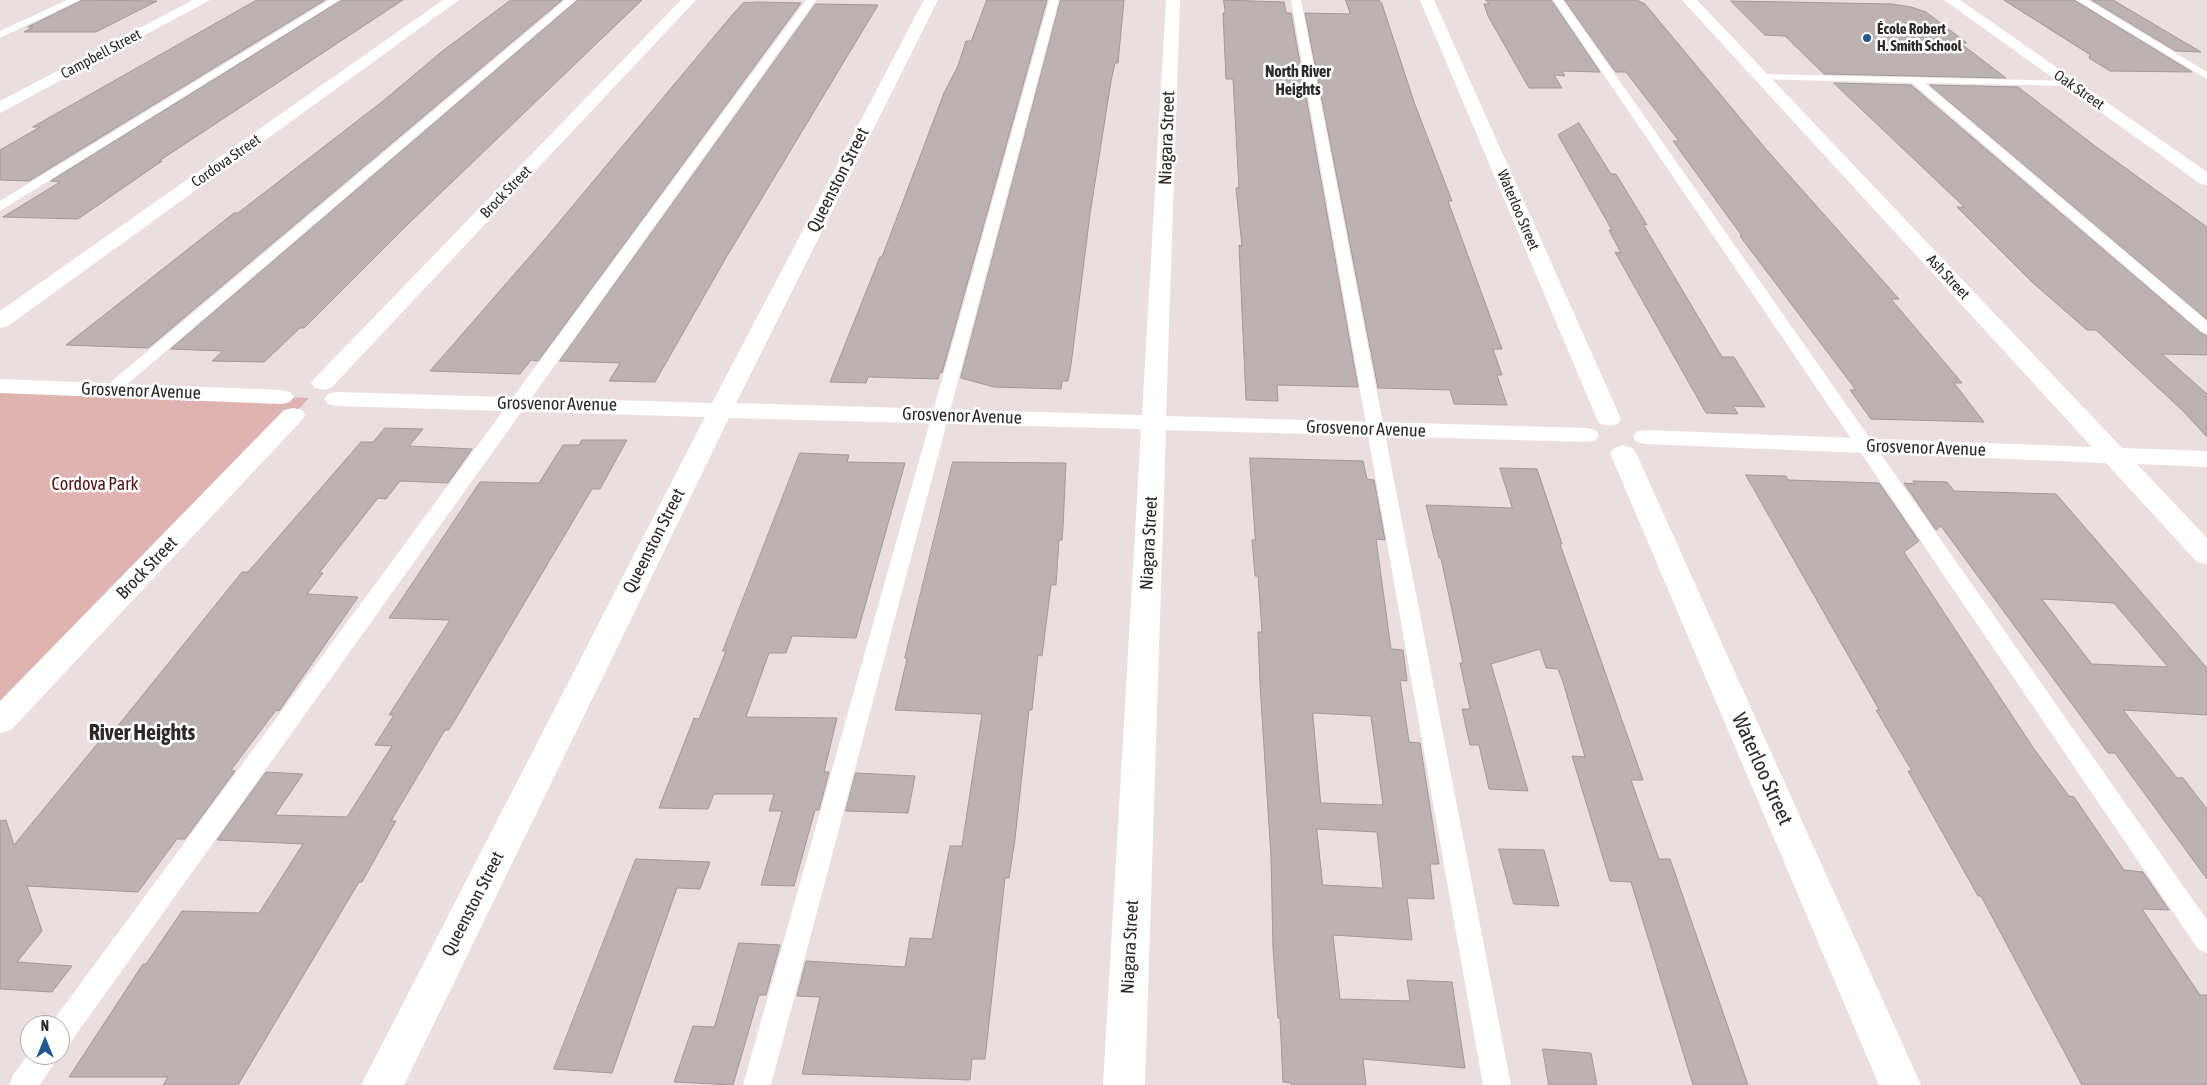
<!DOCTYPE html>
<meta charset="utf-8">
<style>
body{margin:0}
#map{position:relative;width:2207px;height:1085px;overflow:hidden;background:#eadfde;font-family:"Asap Condensed",sans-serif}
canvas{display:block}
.north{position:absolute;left:20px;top:1015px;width:50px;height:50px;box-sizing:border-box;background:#fff;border:1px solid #aba9a9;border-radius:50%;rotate:0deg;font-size:14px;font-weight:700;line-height:20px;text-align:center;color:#2d2929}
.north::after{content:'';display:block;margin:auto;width:18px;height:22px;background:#225890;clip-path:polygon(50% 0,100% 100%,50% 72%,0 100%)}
</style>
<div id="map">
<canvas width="2207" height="1085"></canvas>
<div class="north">N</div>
</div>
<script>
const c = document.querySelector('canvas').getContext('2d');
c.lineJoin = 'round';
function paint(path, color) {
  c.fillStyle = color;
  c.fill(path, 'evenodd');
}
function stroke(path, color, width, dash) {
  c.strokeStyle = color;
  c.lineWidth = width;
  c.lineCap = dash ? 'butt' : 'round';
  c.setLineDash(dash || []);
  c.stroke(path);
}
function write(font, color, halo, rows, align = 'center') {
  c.font = font + ' "Asap Condensed",sans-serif';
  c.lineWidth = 5;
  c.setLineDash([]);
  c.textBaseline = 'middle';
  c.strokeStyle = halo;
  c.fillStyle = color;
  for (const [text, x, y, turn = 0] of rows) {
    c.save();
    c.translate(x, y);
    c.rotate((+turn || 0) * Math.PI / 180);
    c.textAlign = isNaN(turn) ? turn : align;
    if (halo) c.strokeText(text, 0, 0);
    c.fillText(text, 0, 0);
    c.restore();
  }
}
paint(new Path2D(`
 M0 386 309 398 0 721Z`), '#dfb3af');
const building = new Path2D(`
 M83 0 157 1 96 32H24L33 27H28Z
 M257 0H325L29 181 0 180V150L40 127H33Z
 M342 0H403L159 161H162L78 219 3 217 60 182 51 181Z
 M511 0H562L148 348 66 345 234 213H238L383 101 440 53Z
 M578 0H642L404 228 304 328H300L264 362 212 361 223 351 171 349Z
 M987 0H1047L942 373 940 372 938 379 868 377 866 383 830 382 880 257H882L944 93 958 66 966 41H971Z
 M1061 0H1124L1118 63H1115L1111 81 1090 214 1071 365 1068 381H1062L1061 389 994 387 961 378Z
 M1224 0 1284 2 1286 13H1291L1358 387 1277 385 1278 401 1246 400 1239 245 1242 246 1236 188H1239L1233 79H1226L1223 13H1225Z
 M1346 0H1379L1382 4 1414 102 1452 201H1448L1502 349H1493L1502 375H1497L1507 405 1454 404 1450 390 1378 388 1305 13 1350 14Z
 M1486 0H1551L1600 72 1562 71 1565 76 1554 75 1562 88H1529L1488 16 1484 4H1489Z
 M1565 0H1637L1645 4 1765 148 1899 299H1891L1962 383H1954L1984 422 1871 419 1850 390H1856L1740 236H1742L1673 141H1679L1626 72H1616Z
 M2004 0H2074L2192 72 2110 71 2089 58 2090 55Z
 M2092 0H2113L2201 52 2176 51Z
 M1731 1 1892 4 1911 7 1926 12 1967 43H1960L2006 78 1824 74 1785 36 1765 35Z
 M759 2 801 3 538 361 531 360 520 374 430 371 545 239 733 14 743 3Z
 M816 4 878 5 727 256 655 382 609 381 620 363 560 361Z
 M1834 83 1911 85 2201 333 2207 336V355L2162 354 2207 394V437L2184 412 2096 330H2087L2032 282 1957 207H1964Z
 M1930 85 2018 87 2095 146 2207 227V319Z
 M1579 123 1611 174H1616L1647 225 1643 224 1722 357H1734L1765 407 1733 406 1738 414 1706 413 1615 252 1621 253 1609 230H1612L1558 135Z
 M385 428 423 429 409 446 472 449 448 483 400 481 386 499 378 498 319 573H323L307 594 358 597 279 711 276 710 231 770 235 771 185 839H177L138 892 27 886 42 931 17 962 72 966 52 992 0 989V821L6 820 14 845 112 726 117 727 242 572H248L361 442H373Z
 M582 440H627L600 489H592L449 730H445L391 821H396L362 882H359L238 1085H163L168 1077H69L143 964H146L182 911 259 913 303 844 217 840 266 772 303 774 275 815 347 817 392 746 375 745 394 715H389L450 620 389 618 480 482 539 483 563 445H579Z
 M800 453 849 455 847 462 905 463 856 638 792 636 786 653H769L746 717 837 718 824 772H829L819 810H815L794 886 761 885 782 811H769L774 794H714L708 809 659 808 694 718 699 719 726 651H723Z
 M1250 458 1363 461 1367 479 1374 480 1385 540 1376 539 1391 649 1403 650 1407 681 1400 680 1409 742 1420 743 1439 864H1430L1434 899 1407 898 1412 940 1333 935 1340 999 1410 1001 1407 980 1452 982 1465 1068 1363 1059 1366 1085H1291V1083L1283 1082 1280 1018H1278L1273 948 1271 857 1260 684 1258 632H1262L1258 576H1255L1252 540H1255ZM1313 713 1371 716 1383 805 1321 803ZM1317 829 1377 832 1383 888 1323 885Z
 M953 462 1066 463 1063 527 1062 540H1059L1056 585H1051L1042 656 1038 655 1032 710H1029L1015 839 1009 878H1005L985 1059H972L970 1080 802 1074 820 997 797 996 806 961 905 967 910 938 932 939 950 846H962L982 714 895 710 907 659 905 658Z
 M1500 468 1537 469 1562 544H1560L1643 780H1631L1659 859H1670L1748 1085H1693L1631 882 1610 881 1572 756 1585 757 1563 682 1558 669 1546 668 1540 649 1491 664 1528 791 1489 789 1479 745H1470L1462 709H1470L1460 663H1463L1441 558H1439L1426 505 1512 508Z
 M1746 475 1786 476 1788 480 1879 483 1919 541 1904 552 2034 749 2069 796 2074 797 2124 870 2143 872 2169 910 2142 909 2200 995H2207V1085H2082L1981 896H1978L1908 771H1912L1876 710H1879Z
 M1913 481 1947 482 1954 491 2056 494 2207 668V715L2123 710 2177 778H2183L2207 809V879L2115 753H2108L1941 526 1936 530 1904 483 1915 484ZM2042 599 2114 603 2168 667 2092 664Z
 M856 773 915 776 908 813 846 811Z
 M1499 849 1544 850 1559 906 1514 904Z
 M636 859 710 862 700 889 677 888 612 1073 554 1069Z
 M739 943 780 945 766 995H759L733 1085 674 1082 693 1026 714 1027Z
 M1543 1049 1591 1053 1597 1085H1549Z`);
paint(building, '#bcb2b1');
stroke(building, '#a29897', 1);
paint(new Path2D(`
 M67 0H80L0 38V31Z
 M329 0H340L0 211V201Z
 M565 0H576L117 393H105L103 390 105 387Z
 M806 0H816L70 1043 60 1047V1025H50Z
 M1049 0H1059L771 1085H743Z
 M1291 0H1301L1511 1085H1483Z
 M1553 0H1563L2207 920V953L2198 949Z
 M2076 0H2088L2207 72V79Z
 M1761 74 2074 81V85L2070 86 1925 83 2207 321V334L2202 332 1912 83 1757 79 1756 77Z
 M30 1052V1055H59L40 1085H9L13 1075Z`), '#fff');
paint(new Path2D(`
 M193 0H210L0 113V101Z
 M443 0H459L8 326 0 328V311Z
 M681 0H696L331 388 323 390 315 388 311 383 315 378Z
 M924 0H938L736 403 1142 415 1166 0H1180L1166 416 1587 428 1596 430 1599 435 1596 440 1587 442 1166 430 1145 1085H1103L1141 429 729 418 404 1085H361L705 417 336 406 328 404 324 399 328 394 336 392 712 403Z
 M1420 0H1434L1621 419 1618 424 1609 426 1600 424 1597 419Z
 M1682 0H1697L2122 448 2207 451V467L2137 464 2207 538V564L2197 562 2106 463 1645 444 1636 442 1633 437 1636 432 1645 430 2092 447Z
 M1944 0H1960L2207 172V185L2201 184Z
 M0 379 282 390 290 392 294 397 290 402 282 404 0 393Z
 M293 408 302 410 305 415 302 420 11 730 0 733V701L284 410Z
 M1623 445 1632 448 1636 453 1921 1085H1879L1610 453 1614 448Z`), '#fff');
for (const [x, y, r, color] of [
 [1867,38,5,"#225890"]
]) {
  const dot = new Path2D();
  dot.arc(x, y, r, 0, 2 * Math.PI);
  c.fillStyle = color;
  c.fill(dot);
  stroke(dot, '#fff', 2);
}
write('bold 15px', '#2d2929', '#fff', [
 ["École Robert",1877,29],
 ["H. Smith School",1877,46]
], 'left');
write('15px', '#2d2929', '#fff', [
 ["Campbell Street",101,54,-28],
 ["Oak Street",2079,90,35],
 ["Cordova Street",226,161,-35],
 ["Brock Street",506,192,-46],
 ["Waterloo Street",1518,210,67],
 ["Ash Street",1948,277,47]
]);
write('bold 16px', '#2d2929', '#fff', [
 ["North River",1298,72],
 ["Heights",1298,90]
]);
write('18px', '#2d2929', '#fff', [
 ["Niagara Street",1167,138,-88],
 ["Queenston Street",838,180,-63],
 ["Grosvenor Avenue",141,391,2],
 ["Grosvenor Avenue",557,404,1],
 ["Grosvenor Avenue",962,416,2],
 ["Grosvenor Avenue",1366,429,2],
 ["Grosvenor Avenue",1926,448,2],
 ["Queenston Street",654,541,-63],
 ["Niagara Street",1149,543,-87],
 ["Brock Street",147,568,-46],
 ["Queenston Street",473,904,-63],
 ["Niagara Street",1130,947,-87]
]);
write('18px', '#4f1214', '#fff', [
 ["Cordova Park",95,484]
]);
write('21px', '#2d2929', '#fff', [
 ["Waterloo Street",1762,769,66]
]);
write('bold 22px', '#2d2929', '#fff', [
 ["River Heights",142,733]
]);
</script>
